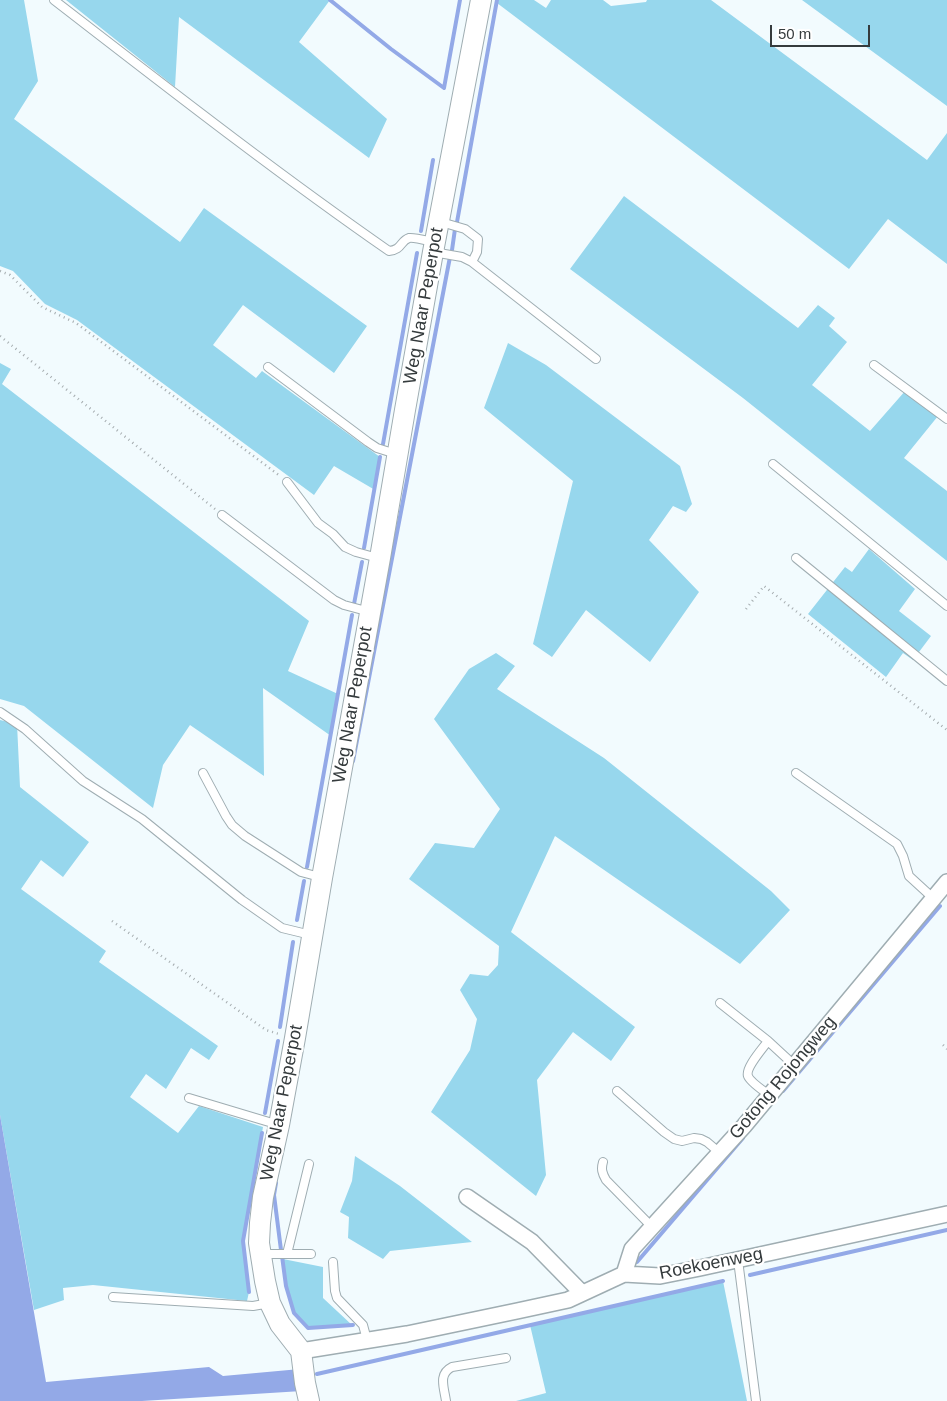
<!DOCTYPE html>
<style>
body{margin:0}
#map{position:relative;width:947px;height:1401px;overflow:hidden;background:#f2fbfe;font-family:Helvetica,sans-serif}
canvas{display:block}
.scale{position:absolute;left:770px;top:25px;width:100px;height:22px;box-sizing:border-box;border:2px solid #353b3d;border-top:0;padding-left:6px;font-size:15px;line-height:18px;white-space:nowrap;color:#353b3d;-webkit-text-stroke:4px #fff;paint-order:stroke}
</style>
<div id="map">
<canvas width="947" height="1401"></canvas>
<div class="scale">50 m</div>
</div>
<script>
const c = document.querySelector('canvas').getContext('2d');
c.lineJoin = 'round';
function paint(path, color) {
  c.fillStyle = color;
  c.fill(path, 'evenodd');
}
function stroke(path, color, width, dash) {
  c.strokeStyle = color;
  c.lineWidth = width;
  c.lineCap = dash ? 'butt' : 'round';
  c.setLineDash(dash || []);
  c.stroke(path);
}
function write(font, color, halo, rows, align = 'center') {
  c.font = font + ' Helvetica,sans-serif';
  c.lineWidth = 4.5;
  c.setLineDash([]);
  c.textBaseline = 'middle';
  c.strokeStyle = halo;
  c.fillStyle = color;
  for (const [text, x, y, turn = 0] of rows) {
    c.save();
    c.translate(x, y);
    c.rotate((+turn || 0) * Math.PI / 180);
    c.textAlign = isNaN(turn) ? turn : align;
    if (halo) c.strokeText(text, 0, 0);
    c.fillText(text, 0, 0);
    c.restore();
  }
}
paint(new Path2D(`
 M0 0H24L38 81 14 119 180 242 204 208 367 326 334 373 243 305 213 345 256 378 262 371 380 457 375 490 334 466 314 495 77 320 45 304 13 271 0 266Z
 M66 0H330L299 42 387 119 369 158 179 17 175 87Z
 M497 0H534L546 8 551 0H603L611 6 646 2 647 0H711L927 160 947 133V264L888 219 849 269 497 3Z
 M802 0H947V106Z
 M624 196 798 328 818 305 835 318 829 326 847 342 812 385 870 431 906 390 938 416 904 458 947 491V561L743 398 570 269Z
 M508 343 546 365 680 466 692 504 686 512 673 506 649 540 699 592 650 662 586 610 552 657 533 644 573 481 484 408Z
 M0 363 11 369 2 384 309 621 288 671 338 694 331 736 263 688 264 776 190 725 163 765 153 808 24 706 0 699Z
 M869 549 915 589 899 611 931 636 913 660 903 653 886 677 808 614 845 567 852 572Z
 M496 653 515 666 497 689 604 758 771 891 790 910 740 964 555 836 511 932 635 1027 611 1061 573 1032 537 1080 546 1175 536 1196 431 1112 470 1050 477 1019 460 990 470 974 488 976 498 965 499 946 409 879 435 843 474 848 500 809 434 719 469 669Z
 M0 720 17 724 20 787 89 842 63 877 41 860 21 889 106 951 99 962 218 1046 209 1060 191 1048 166 1089 146 1074 130 1097 178 1133 199 1106 263 1127 243 1241 249 1292 247 1301 93 1285 63 1288 64 1300 34 1310 0 1115Z
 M355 1156 400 1186 472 1242 390 1251 383 1259 348 1238 349 1217 340 1212 352 1181Z
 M283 1259 323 1267V1298L352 1325 308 1328 294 1313 286 1286Z
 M723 1281 747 1401H516L546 1393 530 1325Z`), '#97d7ed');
paint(new Path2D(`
 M0 1115 46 1382 209 1367 223 1376 300 1369 302 1391 142 1401H0Z`), '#93a9e7');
stroke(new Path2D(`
 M330 0 391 49 444 88 460 0
 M457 222 497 0
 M421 231 433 160
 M452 250 455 229
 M383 444 417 253
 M364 548 380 457
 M354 604 362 562
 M353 761 450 257
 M307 867 352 615
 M297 920 304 881
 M280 1027 293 942
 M783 1091 940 906
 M265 1113 278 1041
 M276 1183 274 1195 281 1250
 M282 1256 286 1286 294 1313 308 1328 353 1325
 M637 1262 743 1138
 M750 1275 947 1230
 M249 1292 243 1241 262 1133
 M317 1374 723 1281`), '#93a9e7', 4);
const service = new Path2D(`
 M54 0C164 85 274 171 389 251 402 250 400 241 409 238 414 237 428 241 433 242
 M441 222 465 229 478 239 477 252 472 262
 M433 252 462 257 472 262 596 359
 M874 365 947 419
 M268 367 368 442 377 448 396 454
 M773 464 947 606
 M287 482 318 523 333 534 345 547 356 552 378 558
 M222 515 334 600 344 605 370 612
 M796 558 947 681
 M0 712 25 729 83 781 142 819 242 900 282 928 311 935
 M203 773 226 816 232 825 245 836 301 872 320 877
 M796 773 897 844 903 856 909 876 933 898
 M720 1003 768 1041 794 1065
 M768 1041C763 1048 745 1068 748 1076 750 1082 764 1091 769 1095
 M617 1091 664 1132 674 1139 682 1141 694 1138 701 1139 707 1142 720 1153
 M189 1098 279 1125
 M603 1162C601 1169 602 1173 606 1180L652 1227
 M261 1254H287L309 1164
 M287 1254H311
 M738 1260 756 1401
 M333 1262 335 1291 337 1298 363 1325 367 1340
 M113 1297 253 1306 270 1303
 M446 1401C444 1387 438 1374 452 1367L506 1358`);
const minor = new Path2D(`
 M467 1197 532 1242 582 1293
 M624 1274 632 1249 744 1126 947 882
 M301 1351 407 1334 517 1311 568 1300 624 1274 660 1276 700 1268 947 1214`);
const tertiary = new Path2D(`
 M309 1401 305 1383 301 1351 280 1324 270 1303 265 1281 259 1243 260 1223 263 1197 279 1125 295 1038 322 878 380 558 405 410 433 252 481 0`);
stroke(service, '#9fadb2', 10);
stroke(minor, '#9fadb2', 18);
stroke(tertiary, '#9fadb2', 22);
stroke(new Path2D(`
 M0 271 10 275 42 307 76 323 280 476
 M0 336 215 509
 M746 609 764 586 947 730
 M112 921 266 1030 279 1034
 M943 1045 947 1049`), '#a5acaf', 2.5, [1, 4]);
stroke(service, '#fff', 8);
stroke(minor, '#fff', 15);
stroke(tertiary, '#fff', 20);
write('18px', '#353b3d', '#fff', [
 ["Weg Naar Peperpot",424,306,-80],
 ["Weg Naar Peperpot",353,705,-80],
 ["Gotong Rojongweg",783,1078,-50],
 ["Weg Naar Peperpot",282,1103,-79],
 ["Roekoenweg",711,1264,-11]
]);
</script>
